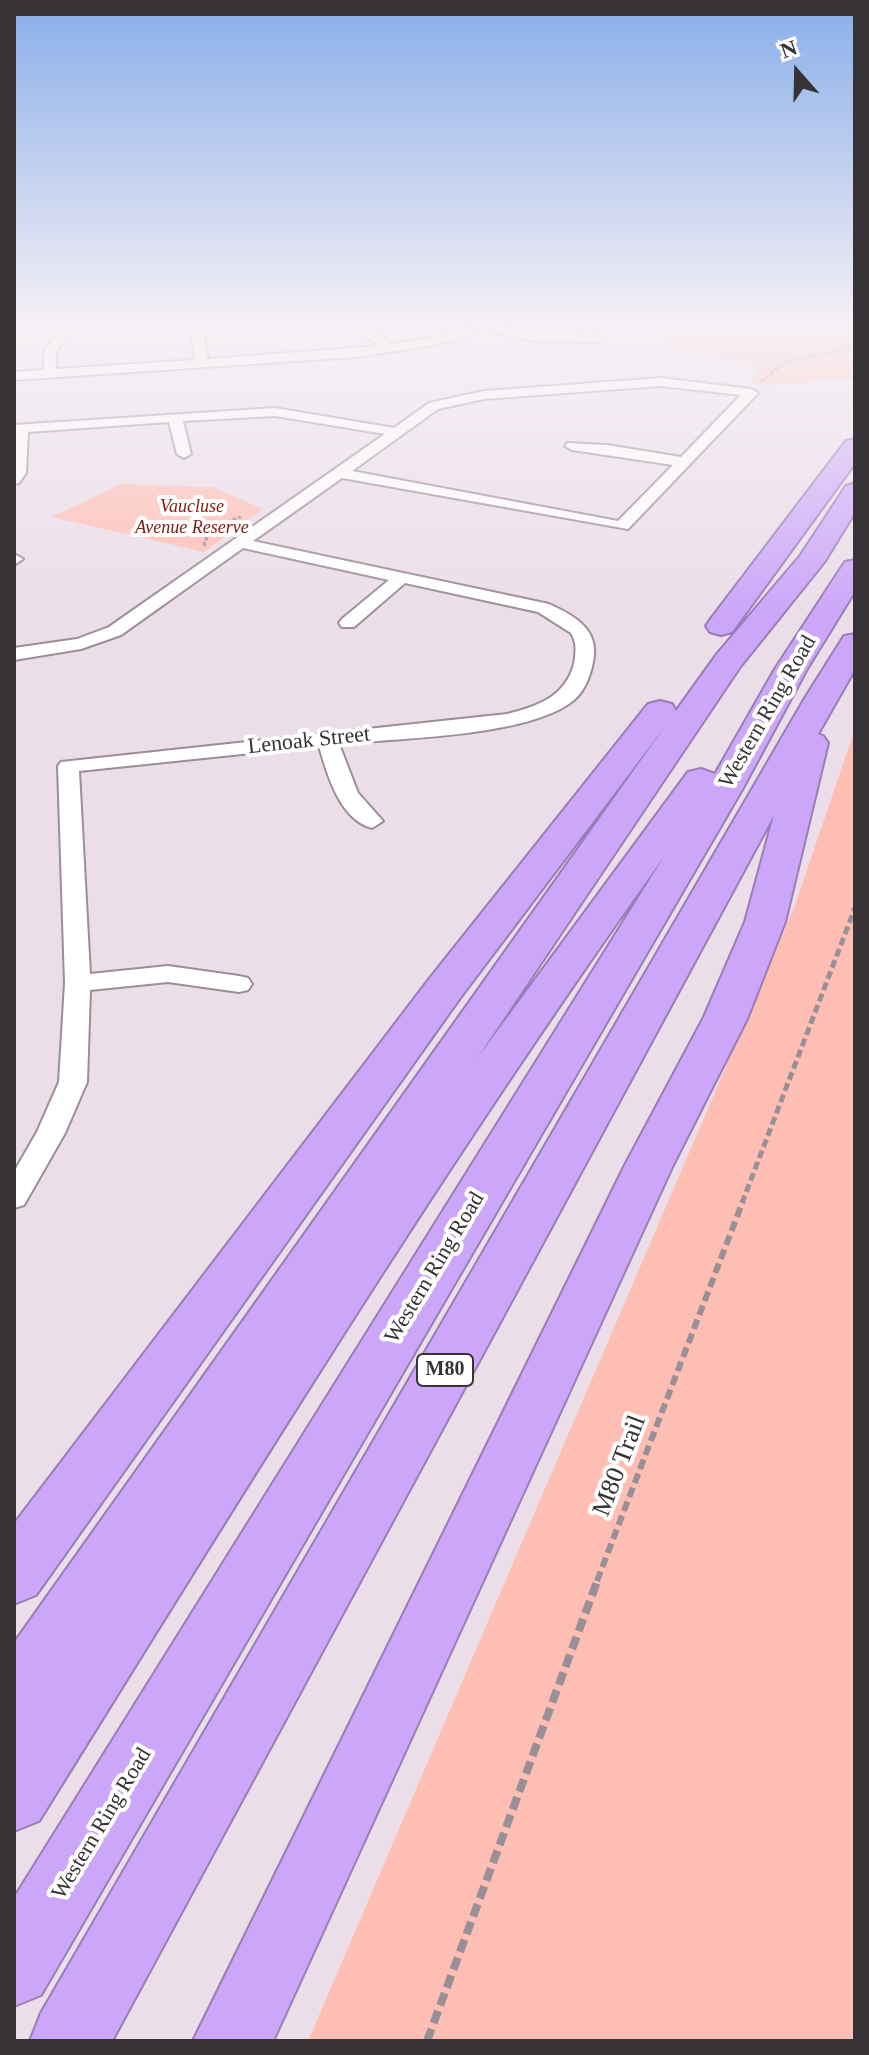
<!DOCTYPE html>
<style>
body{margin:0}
#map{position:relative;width:869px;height:2055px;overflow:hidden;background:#ecdee9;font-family:Georgia,serif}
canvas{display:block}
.frame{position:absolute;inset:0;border:16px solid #373236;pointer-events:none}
.north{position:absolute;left:757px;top:32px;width:80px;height:80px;-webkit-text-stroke:6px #fff;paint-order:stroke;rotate:340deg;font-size:22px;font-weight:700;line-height:32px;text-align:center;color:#373236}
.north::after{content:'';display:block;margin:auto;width:28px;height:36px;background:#373236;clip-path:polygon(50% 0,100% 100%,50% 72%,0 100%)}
</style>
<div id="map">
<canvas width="869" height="2055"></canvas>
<div class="frame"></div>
<div class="north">N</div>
</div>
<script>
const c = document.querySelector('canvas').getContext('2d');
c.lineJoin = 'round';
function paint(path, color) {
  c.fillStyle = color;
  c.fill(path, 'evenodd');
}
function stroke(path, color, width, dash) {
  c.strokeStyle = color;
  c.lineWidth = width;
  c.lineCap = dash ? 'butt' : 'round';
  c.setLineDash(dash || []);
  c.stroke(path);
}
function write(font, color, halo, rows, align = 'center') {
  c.font = font + ' Georgia,serif';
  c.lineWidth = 8;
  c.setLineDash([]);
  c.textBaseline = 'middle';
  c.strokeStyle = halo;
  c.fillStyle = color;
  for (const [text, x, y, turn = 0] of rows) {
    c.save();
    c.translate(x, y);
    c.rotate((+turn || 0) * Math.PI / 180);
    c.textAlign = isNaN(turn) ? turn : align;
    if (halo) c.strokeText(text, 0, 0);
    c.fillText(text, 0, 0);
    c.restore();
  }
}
paint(new Path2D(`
 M640 325H855V347L845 358 855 360V377L852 379 765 385 749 383 761 366 681 352 653 328Z
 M120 484 213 487 263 509 204 552 52 517Z
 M855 729V2041H308L794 908Z`), '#ffbeb3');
const minor = new Path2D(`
 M63 325H75L56 352V369L195 360 192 338 197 325H209L204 338 208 359 378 346 352 325H365L391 344 433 338 476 325H494L535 333 599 334 605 338 599 342 535 341 484 330 435 345 356 357 14 380V372L44 370V352Z
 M661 378 751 389 758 393 628 529 342 478 253 541 549 604C571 614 597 627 594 656 592 671 586 690 574 700 530 737 397 738 339 744L358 793 383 821 372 828C340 820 327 774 319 746L79 771 90 974 168 966 239 976 248 978 252 984 248 990 239 992 168 982 90 990 87 1082 65 1133 24 1205 14 1208V1172L37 1132 59 1082 65 983 58 766 61 762 507 714C538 706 565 697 574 664 576 652 577 643 571 633L538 612 405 583 354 627H342L339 623 342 619 389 580 243 548 121 635 81 649 14 660V648L77 639 109 627 385 434 275 416 183 421 191 454 184 458 177 454 169 422 28 432 26 473 19 483 14 484V425L275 408 394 428 429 403 484 391ZM661 386 741 395 681 457 607 445 567 443 565 446 572 450 673 465 618 521 352 471 438 409 484 399Z
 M14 554 23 559 14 565Z`);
const motorway = new Path2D(`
 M855 439V463L732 632 721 635 710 632 706 626 710 620 846 441Z
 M855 483V512L825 561 740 667 476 1060 688 772 701 769 715 774 775 669 841 568 845 562 855 560V591L807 669 743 788 41 1995 14 2006V1898L665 855C442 1167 242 1495 39 1821L14 1831V1643L666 725 460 998 36 1595 14 1604V1524L430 978 648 704 660 701 672 704 676 711 717 654 800 556 846 486Z
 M855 634V669L818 734 823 736 828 743 785 922 747 1019 673 1165 273 2041H193L625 1165 703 1019 745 922 774 815 112 2041H30L41 2013 805 698 844 636Z`);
stroke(minor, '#9b8e98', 4);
stroke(motorway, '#987eb5', 4);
stroke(new Path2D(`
 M761 382 785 362 843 350 855 343
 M197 524 224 523 241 517
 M205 546 204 542 212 531 206 526`), '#998f97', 3, [4, 2]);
stroke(new Path2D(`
 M742 1203 855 908`), '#998f97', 5, [8, 4]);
stroke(new Path2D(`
 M597 1581 743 1201`), '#998f97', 6, [10, 5]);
stroke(new Path2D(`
 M427 2041 598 1579`), '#998f97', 8, [13, 6]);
paint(minor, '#fff');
paint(motorway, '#cca7f9');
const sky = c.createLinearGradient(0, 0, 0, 612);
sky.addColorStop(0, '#89aee9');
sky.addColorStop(0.53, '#f6f0f5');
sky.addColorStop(1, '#f6f0f500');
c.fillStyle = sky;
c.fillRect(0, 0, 869, 612);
write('italic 18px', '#7e2016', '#fff', [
 ["Vaucluse",192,507],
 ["Avenue Reserve",192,528]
]);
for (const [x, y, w] of [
 [445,1370,56]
]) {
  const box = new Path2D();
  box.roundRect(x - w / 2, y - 16, w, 32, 6);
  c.fillStyle = '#fff';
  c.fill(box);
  stroke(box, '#373236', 2);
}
write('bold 20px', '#373236', null, [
 ["M80",445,1370]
]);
write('22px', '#373236', '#fff', [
 ["Western Ring Road",768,712,-60],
 ["Lenoak Street",309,741,-6],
 ["Western Ring Road",435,1268,-59],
 ["Western Ring Road",102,1824,-59]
]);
write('26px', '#373236', '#fff', [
 ["M80 Trail",620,1466,-69]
]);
</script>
